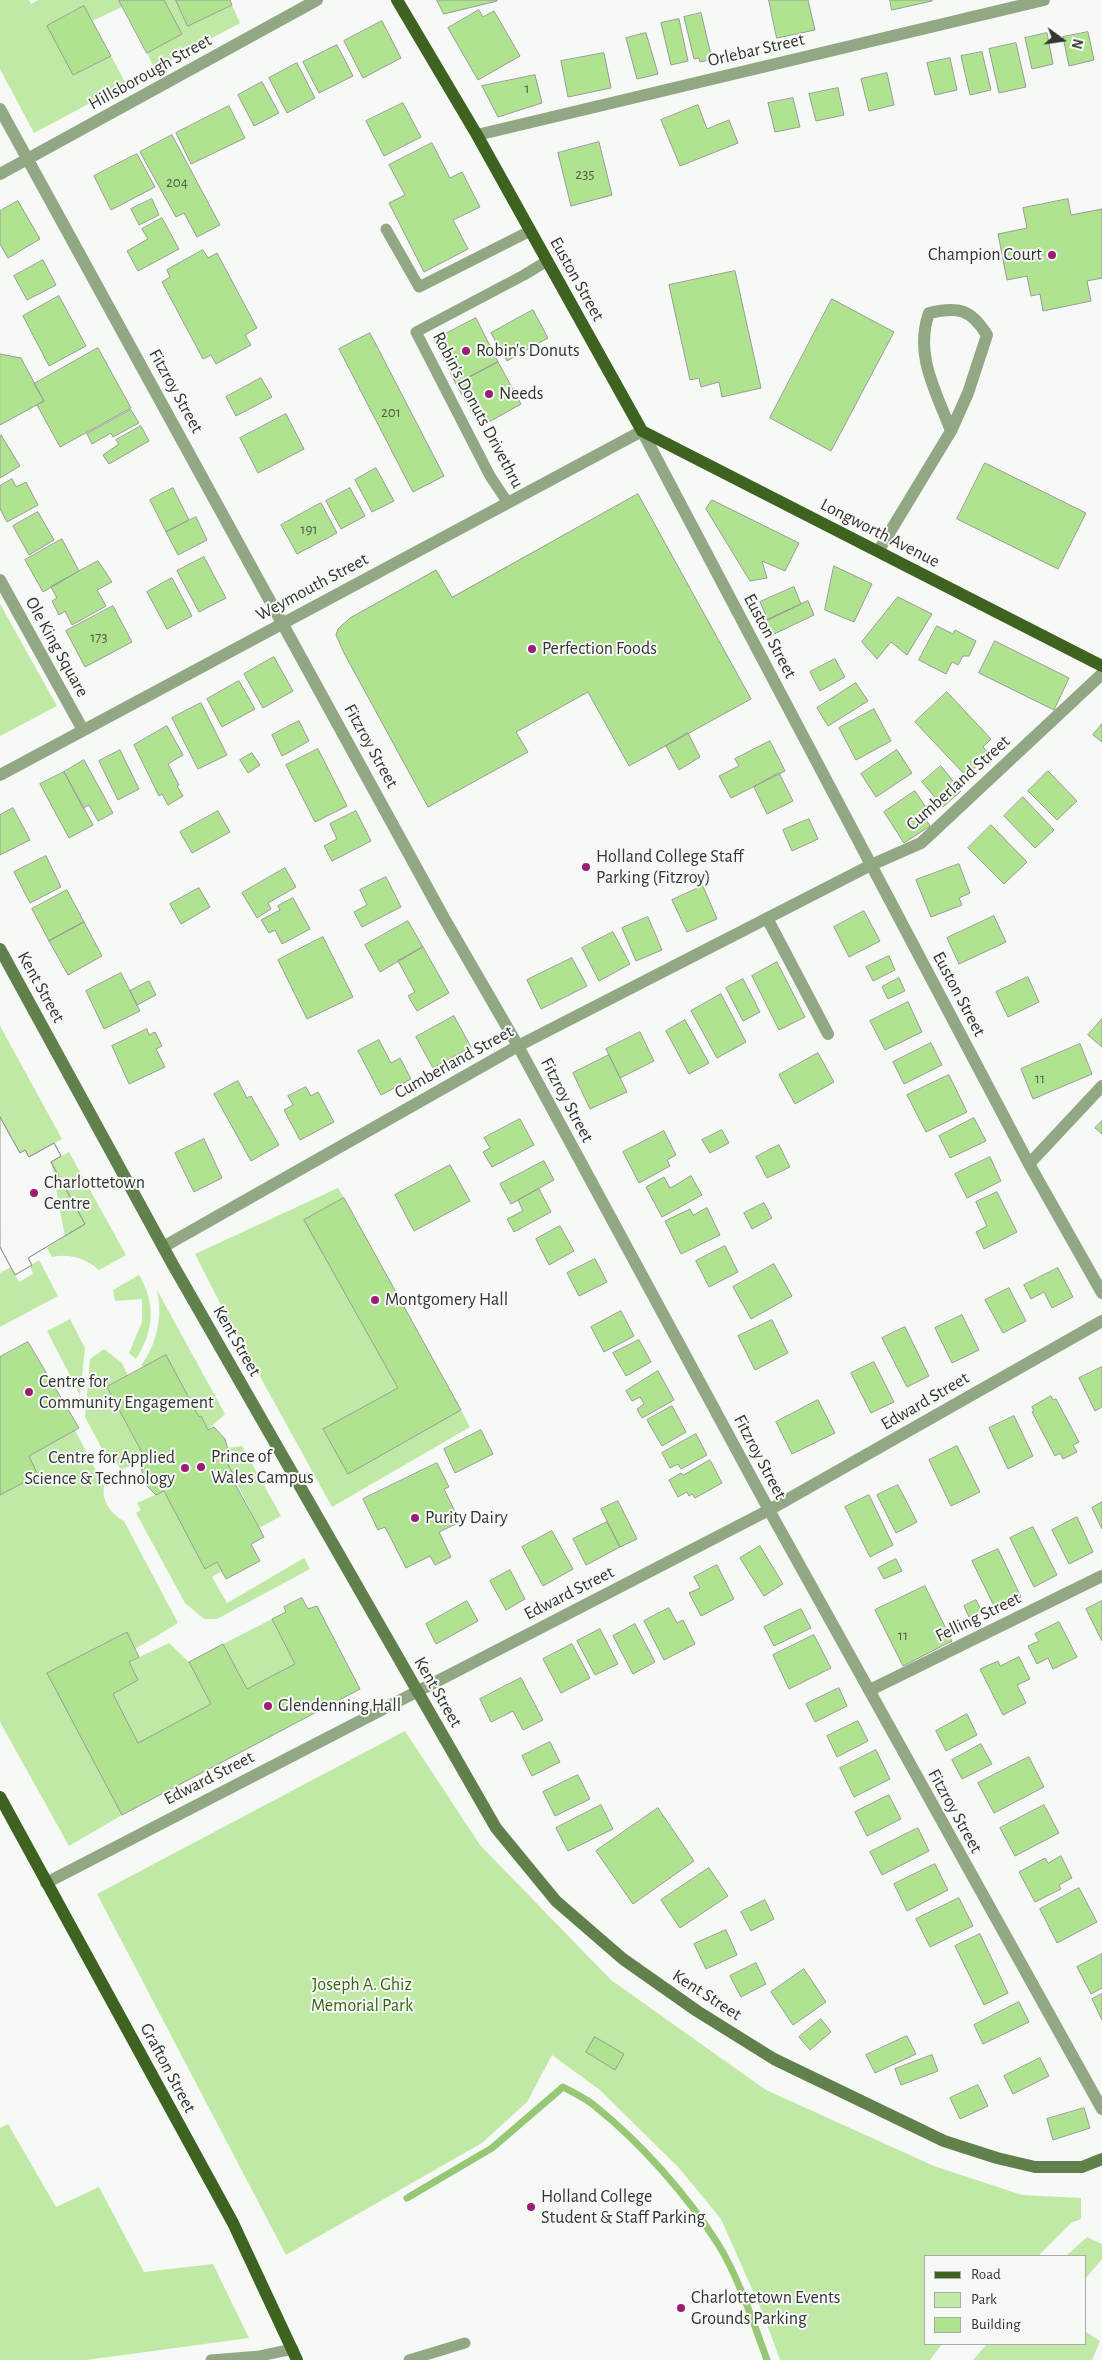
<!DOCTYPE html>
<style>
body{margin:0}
#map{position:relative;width:1102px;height:2360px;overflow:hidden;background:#f6f9f5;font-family:"Alegreya Sans",sans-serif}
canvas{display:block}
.legend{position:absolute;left:924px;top:2255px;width:162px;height:90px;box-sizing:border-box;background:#f6f9f5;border:1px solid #a8aba7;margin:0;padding:6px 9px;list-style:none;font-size:15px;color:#343533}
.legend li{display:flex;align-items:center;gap:10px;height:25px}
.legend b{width:25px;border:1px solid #a8aba7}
.north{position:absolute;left:1037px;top:15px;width:50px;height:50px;-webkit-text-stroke:4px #f6f9f5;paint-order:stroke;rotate:104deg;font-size:14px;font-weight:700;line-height:20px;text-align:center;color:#343533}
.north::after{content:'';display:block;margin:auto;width:18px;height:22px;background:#343533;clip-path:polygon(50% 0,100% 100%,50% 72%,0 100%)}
</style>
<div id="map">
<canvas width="1102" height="2360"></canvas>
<ul class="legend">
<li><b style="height:6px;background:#3e6321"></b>Road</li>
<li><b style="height:14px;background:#c0e9a5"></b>Park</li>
<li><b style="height:14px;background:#b0e38f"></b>Building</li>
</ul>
<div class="north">N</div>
</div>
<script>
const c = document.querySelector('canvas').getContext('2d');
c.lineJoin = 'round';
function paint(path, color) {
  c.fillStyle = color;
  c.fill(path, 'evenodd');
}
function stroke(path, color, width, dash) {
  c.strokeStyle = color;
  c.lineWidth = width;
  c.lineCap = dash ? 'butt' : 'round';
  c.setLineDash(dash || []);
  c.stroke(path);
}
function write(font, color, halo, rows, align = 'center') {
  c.font = font + ' "Alegreya Sans",sans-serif';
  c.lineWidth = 4;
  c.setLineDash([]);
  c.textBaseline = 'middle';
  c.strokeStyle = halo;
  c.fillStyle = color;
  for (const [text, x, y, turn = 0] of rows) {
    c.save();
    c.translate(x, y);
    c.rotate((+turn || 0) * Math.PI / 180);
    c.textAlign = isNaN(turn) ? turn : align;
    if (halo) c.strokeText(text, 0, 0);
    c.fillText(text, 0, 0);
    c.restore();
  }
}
paint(new Path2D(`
 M0 0H29L31 4 38 0H119L122 7 92 21 84 6 47 26 73 75 111 56 126 84 34 133 0 69Z
 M164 0H176L188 26 232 5 240 23 155 69 147 53 182 34Z
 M0 604 57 706 0 736Z
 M0 1026 62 1139 29 1157 25 1150 20 1153 0 1117Z
 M69 1152 126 1255 99 1270C86 1258 69 1253 52 1257L47 1248 65 1237 51 1162Z
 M338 1188 344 1198 305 1220 398 1388 323 1430 348 1473 461 1410 470 1427 332 1507 225 1313 195 1254Z
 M39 1260 58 1296 0 1327V1273L11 1267 19 1282 33 1274 30 1266Z
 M139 1275C156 1303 154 1332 136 1359L129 1353 142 1322V1299L115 1301 113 1290Z
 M157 1290 225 1414 208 1430 201 1416 199 1417 141 1365C157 1345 163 1315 157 1290Z
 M70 1319 85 1348 80 1395 47 1331Z
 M104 1349 122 1363 128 1376 107 1387 145 1459 121 1470 116 1461 110 1464 85 1417 90 1359Z
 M75 1430 104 1486C101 1501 112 1515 124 1521L178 1623 135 1649 126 1632 48 1673 122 1815 69 1846 0 1722V1495L38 1475 29 1456Z
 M242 1446 281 1516 259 1528 225 1459 230 1457 228 1448Z
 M164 1491 205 1568 217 1562 222 1571 212 1577 227 1603 304 1558 310 1569 217 1619H204L185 1603 136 1513 141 1510 137 1503Z
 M272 1619 295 1664 247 1689 223 1644Z
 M169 1643 189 1662 211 1704 138 1743 113 1694 138 1680 129 1662Z
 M405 1731 480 1845 611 1980 766 2090 934 2166 1022 2195 1081 2198V2219L1071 2223 1038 2256H926V2344H942L930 2360H780L764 2316 721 2219 679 2168 600 2090 552 2055 527 2102 482 2143 286 2255 97 1894Z
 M8 2124 56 2207 99 2187 144 2272 213 2264 249 2338 86 2360H0V2128Z
 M1087 2237 1102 2244V2259L1086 2278V2256H1066Z
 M1086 2332 1100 2341 1092 2360H973L987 2344H1086Z`), '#c0e9a5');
stroke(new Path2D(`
 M407 2198 492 2148 563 2087C574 2093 587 2099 596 2107 641 2143 687 2195 718 2244 738 2276 754 2324 767 2360`), '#96c875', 7);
const building = new Path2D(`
 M119 0H164L182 34 147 53Z
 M176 0H230L232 5 188 26Z
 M437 0H497V1L444 14Z
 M769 0H808L815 30 777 38Z
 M890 0H932V1L892 10Z
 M84 6 111 56 73 75 47 26Z
 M479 10 483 17 494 11 520 56 478 80 448 28Z
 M701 13 711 55 708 56 709 60 700 62 699 58 694 59 684 17Z
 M679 19 688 61 671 65 661 23Z
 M382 21 401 58 363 78 344 41Z
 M1088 32 1094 60 1069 66 1063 37Z
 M646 33 658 74 637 79 626 38Z
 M1047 33 1053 64 1032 69 1025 38Z
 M1016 43 1026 87 999 93 989 49Z
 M337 45 353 76 319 93 303 62Z
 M982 52 991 90 970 95 961 56Z
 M604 53 611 88 568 97 561 61Z
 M950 58 957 90 935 95 927 63Z
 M297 63 315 98 287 113 269 78Z
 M887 73 894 105 869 111 861 79Z
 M535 75 542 103 498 117 482 86Z
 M262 82 279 113 254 126 238 95Z
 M838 88 844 115 816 121 809 94Z
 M793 98 800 127 775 132 768 103Z
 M403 103 421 137 384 156 366 121Z
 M698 105 707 129 729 120 738 143 680 166 661 120Z
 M229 106 245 138 191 164 176 133Z
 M172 135 220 225 197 237 184 213 176 217 140 152Z
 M599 142 612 195 571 206 558 153Z
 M432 143 450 178 462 172 480 207 453 220 468 249 424 272 389 203 405 195 389 165Z
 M137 154 155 187 111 210 94 176Z
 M152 199 159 215 139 225 131 209Z
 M1068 199 1071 215 1102 209V278L1087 281 1091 301 1043 311 1040 294 1031 296 1027 276 1007 280 998 234 1027 228 1023 208Z
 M18 201 40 239 8 258 0 244V211Z
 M162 218 179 249 138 271 127 251 148 239 142 229Z
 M203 250 208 258 217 253 257 328 245 335 251 345 216 364 211 355 203 359 162 282 170 277 167 270Z
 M43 260 56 285 27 300 14 276Z
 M735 271 761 388 722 397 719 382 701 387 699 378 690 380 669 285Z
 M59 296 86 346 49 366 23 316Z
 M832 299 894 332 831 451 770 418Z
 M533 310 548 338 507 361 491 333Z
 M476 318 498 362 456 384 434 340Z
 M370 333 444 476 413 492 339 349Z
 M98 348 131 408 60 447 37 405 44 401 34 384Z
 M0 354 21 358 44 401 0 425Z
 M498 362 521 404 480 427 456 384Z
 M261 378 272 397 236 416 226 397Z
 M131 410 139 423 113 437 111 433 92 444 87 434Z
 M286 414 304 449 258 473 240 438Z
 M141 426 149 441 109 464 103 455 119 444 116 440Z
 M1 435 20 466 0 478V436Z
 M985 463 1086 513 1058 569 957 519Z
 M376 468 394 501 372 512 355 480Z
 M12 479 16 487 26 482 38 505 7 522 0 509V486Z
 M173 488 189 520 166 532 150 500Z
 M350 488 365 516 341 529 326 501Z
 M638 494 751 699 629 766 588 692 516 732 528 752 428 807 344 653 336 635 338 629 350 618 436 570 452 597Z
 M712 500 799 543 785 571 762 561 767 578 750 581 706 509Z
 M321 503 337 533 297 554 281 525Z
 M38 512 54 540 29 555 13 526Z
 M196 517 207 540 178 555 166 532Z
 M62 539 79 571 43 592 25 560Z
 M204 557 226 598 199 612 177 571Z
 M98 561 112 582 97 590 106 606 72 625 65 611 59 615 52 601 57 598 51 587Z
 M834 566 872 584 854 622 825 610Z
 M172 578 192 616 167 629 147 592Z
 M794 587 801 604 768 620 760 602Z
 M898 597 932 614 907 655 891 642 877 659 862 642Z
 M808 601 814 615 772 635 765 621Z
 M113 606 132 642 85 667 66 631Z
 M937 626 953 634 955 630 976 641 969 656H963L958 665 952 662 946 674 919 660Z
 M995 641 1069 678 1054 710 979 673Z
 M274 657 293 691 263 708 244 674Z
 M835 659 845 677 820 691 810 672Z
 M239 681 255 709 222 727 207 699Z
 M856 683 868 701 828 726 817 708Z
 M947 692 991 739 983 747 989 754 966 776 915 722Z
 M201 703 227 755 198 769 172 718Z
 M874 709 891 741 856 760 839 728Z
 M299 721 309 741 282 756 272 735Z
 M1102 724V742L1093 735Z
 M167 726 183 755 168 764 179 785 177 786 183 796 168 805 162 794 159 796 134 745Z
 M688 733 700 757 679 770 666 746Z
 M770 741 785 771 731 798 719 776 739 766 735 759Z
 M318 749 347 806 315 822 286 765Z
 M120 750 139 789 118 800 99 761Z
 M897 750 912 773 876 797 861 774Z
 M252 753 260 765 248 773 240 760Z
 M84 760 113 813 98 821 89 805 83 808 64 772Z
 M941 766 961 791 943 807 922 782Z
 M1048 771 1077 801 1057 820 1028 791Z
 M64 772 93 825 69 838 40 784Z
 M779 773 793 801 767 814 754 787Z
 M915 791 931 815 925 818 930 826 904 843 884 812Z
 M1023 797 1054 830 1035 848 1004 816Z
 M13 808 30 840 0 855V815Z
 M218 811 230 832 192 853 180 832Z
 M356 811 371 841 332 861 324 846 337 839 330 824Z
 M809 819 818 839 792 851 783 830Z
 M991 825 1027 862 1004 884 968 848Z
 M46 856 61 887 30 903 14 872Z
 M959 864 970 893 959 898 962 905 931 917 916 880Z
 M285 868 296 887 268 903 271 909 257 918 242 893Z
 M386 877 401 907 362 927 354 912 367 905 360 890Z
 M703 886 717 919 687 932 672 900Z
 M199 888 210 907 181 924 170 904Z
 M67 890 84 922 49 941 32 909Z
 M293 898 310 929 282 944 275 930 269 933 261 920 280 910 278 906Z
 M864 911 880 941 849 957 834 927Z
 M994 916 1006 942 959 964 947 938Z
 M648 917 662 950 636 961 622 928Z
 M408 921 423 947 380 972 365 945Z
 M84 922 102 956 68 975 49 941Z
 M613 932 630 964 599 981 582 948Z
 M323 937 353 997 307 1019 278 960Z
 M423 947 449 993 417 1011 408 996 415 992 398 961Z
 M889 956 895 970 873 981 866 967Z
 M572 958 587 986 541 1009 527 980Z
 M777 962 805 1017 779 1030 752 976Z
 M121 973 140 1011 104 1029 86 991Z
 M1028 977 1039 1002 1008 1017 996 992Z
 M899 978 905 991 888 999 882 987Z
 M743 979 760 1012 743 1021 726 988Z
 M149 981 156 995 137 1005 130 991Z
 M721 994 746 1042 717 1058 691 1011Z
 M908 1002 922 1032 885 1050 870 1021Z
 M454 1016 471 1047 433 1068 416 1037Z
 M1102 1019V1047L1088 1035Z
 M685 1020 709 1063 689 1074 666 1031Z
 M147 1029 149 1035 155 1032 162 1046 156 1049 165 1067 129 1084 112 1046Z
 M640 1032 654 1061 620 1078 606 1049Z
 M379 1040 391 1063 400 1058 411 1079 381 1095 358 1051Z
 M931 1043 942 1065 904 1084 893 1062Z
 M1080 1044 1092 1074 1033 1099 1021 1069Z
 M818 1053 834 1082 795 1104 779 1075Z
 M609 1055 627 1092 590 1109 573 1073Z
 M949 1075 967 1112 926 1132 907 1095Z
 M238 1081 247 1098 251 1096 279 1145 251 1161 214 1094Z
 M306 1087 311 1096 318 1092 334 1122 300 1140 284 1110 293 1105 288 1096Z
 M0 1117 20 1153 25 1150 29 1157 54 1143 61 1156 51 1162 85 1224 28 1258 32 1265 15 1275 0 1247Z
 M0 1117 20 1153 25 1150 29 1157 54 1143 61 1156 51 1162 85 1224 28 1258 32 1265 15 1275 0 1247Z
 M974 1118 986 1141 950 1158 939 1136Z
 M520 1119 534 1145 492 1167 483 1152 490 1148 484 1138Z
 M1102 1121V1134L1095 1128Z
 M722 1130 729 1143 710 1153 702 1140Z
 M664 1131 676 1155 667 1160 670 1166 639 1183 623 1152Z
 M204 1139 222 1178 194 1192 175 1153Z
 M779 1145 790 1167 767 1178 756 1157Z
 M990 1157 1001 1181 967 1198 955 1174Z
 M544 1161 554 1180 511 1204 500 1184Z
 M450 1165 470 1201 414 1231 395 1195Z
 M691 1176 702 1195 662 1217 646 1187 664 1177 670 1188Z
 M539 1189 551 1212 514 1232 507 1219 523 1211 518 1200Z
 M997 1192 1017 1232 984 1249 976 1232 987 1226 976 1202Z
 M344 1198 461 1410 348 1474 323 1429 398 1388 304 1220Z
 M764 1203 772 1218 752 1229 744 1213Z
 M707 1208 720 1235 681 1254 665 1221 690 1209 693 1215Z
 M560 1226 574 1251 549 1265 536 1239Z
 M725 1246 738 1272 709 1287 696 1261Z
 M595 1259 607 1282 579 1296 567 1273Z
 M774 1264 792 1296 751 1319 733 1287Z
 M1058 1268 1073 1297 1052 1308 1044 1292 1031 1299 1024 1285Z
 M1009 1288 1026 1321 1003 1333 985 1300Z
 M621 1311 634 1336 604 1352 591 1327Z
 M962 1315 979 1350 952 1363 935 1328Z
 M772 1320 788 1353 755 1370 738 1336Z
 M905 1327 929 1376 907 1387 882 1338Z
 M639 1340 651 1362 626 1376 613 1353Z
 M28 1342 79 1428 29 1456 38 1475 0 1495V1357Z
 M166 1355 199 1417 201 1416 208 1430 214 1427 225 1439 230 1457 225 1459 236 1479 233 1480 264 1537 251 1544 260 1561 226 1579 217 1562 205 1569 164 1491 156 1495 147 1486 143 1478 141 1466 147 1462 107 1387Z
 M874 1362 894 1402 871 1413 851 1373Z
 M1102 1367V1407L1095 1411 1079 1378Z
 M658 1371 674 1400 642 1418 637 1409 644 1404 640 1397 632 1401 626 1391Z
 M1051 1396 1053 1400 1056 1399 1079 1442 1073 1445 1077 1452 1063 1459 1060 1453 1055 1456 1032 1412 1034 1411 1032 1407Z
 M818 1400 835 1433 792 1454 776 1422Z
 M672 1406 686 1432 662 1446 647 1420Z
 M1014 1416 1033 1456 1008 1469 989 1428Z
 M481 1430 493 1454 455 1473 444 1449Z
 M696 1434 707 1455 681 1469 678 1464 670 1468 662 1453Z
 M957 1446 980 1492 951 1506 929 1460Z
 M710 1460 722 1483 695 1498 692 1494 689 1496 687 1492 678 1497 669 1480 681 1473 683 1475Z
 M437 1463 449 1487 444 1489 460 1522 439 1532 451 1557 435 1565 430 1556 406 1568 385 1527 378 1530 363 1499Z
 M898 1485 917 1522 896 1533 877 1495Z
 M869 1495 893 1545 870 1557 845 1507Z
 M618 1501 637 1539 620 1547 601 1509Z
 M1102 1502V1529L1092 1508Z
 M1077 1517 1093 1552 1069 1564 1052 1530Z
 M607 1522 620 1547 586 1565 573 1539Z
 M1033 1527 1057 1575 1034 1587 1010 1538Z
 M552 1531 573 1569 543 1586 522 1547Z
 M760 1546 783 1584 764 1596 740 1558Z
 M998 1549 1021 1597 996 1610 972 1561Z
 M896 1559 902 1571 884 1579 878 1568Z
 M717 1565 734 1599 701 1616 689 1593 700 1588 694 1577Z
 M510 1570 525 1599 506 1610 490 1581Z
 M925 1586 952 1641 903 1666 875 1610Z
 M302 1598 308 1609 317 1606 360 1689 122 1815 47 1673 127 1632 139 1657 129 1662 138 1680 113 1694 138 1743 211 1704 189 1662 223 1644 247 1689 295 1664 272 1619 286 1612 284 1607Z
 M976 1600 982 1611 969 1617 964 1606Z
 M467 1601 478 1621 436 1644 426 1624Z
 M1102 1601V1641L1086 1609Z
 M669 1608 677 1623 683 1620 695 1644 664 1660 644 1621Z
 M801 1609 811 1628 774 1646 764 1627Z
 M1059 1622 1077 1657 1053 1669 1048 1658 1037 1664 1028 1646 1039 1641 1035 1634Z
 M635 1624 655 1662 633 1674 613 1636Z
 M600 1629 618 1664 595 1675 577 1641Z
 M814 1635 831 1668 789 1689 773 1655Z
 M572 1644 590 1678 561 1693 543 1659Z
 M1019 1657 1030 1679 1017 1685 1026 1703 1003 1715 980 1669 998 1661 1000 1666Z
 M521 1678 543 1720 523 1730 513 1711 491 1722 480 1699Z
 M839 1688 847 1706 815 1722 806 1704Z
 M967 1714 977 1735 946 1751 936 1731Z
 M858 1721 868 1741 837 1757 827 1736Z
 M550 1742 560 1762 532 1776 522 1756Z
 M981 1744 992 1764 962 1779 952 1760Z
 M876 1750 890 1779 854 1797 840 1768Z
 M1029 1757 1044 1787 994 1813 978 1783Z
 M578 1775 590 1799 555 1816 543 1792Z
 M889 1795 901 1819 867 1836 855 1812Z
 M601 1805 613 1829 568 1851 556 1828Z
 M1044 1805 1059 1833 1015 1856 1000 1828Z
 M658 1808 694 1861 633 1904 596 1851Z
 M918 1828 929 1851 882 1875 870 1852Z
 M1061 1856 1072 1878 1059 1885 1061 1889 1035 1902 1019 1872 1045 1858 1048 1863Z
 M935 1864 948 1890 907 1911 894 1884Z
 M709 1868 728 1896 680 1928 661 1900Z
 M1079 1888 1097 1922 1057 1943 1040 1909Z
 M959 1898 973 1926 930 1947 916 1919Z
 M765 1900 774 1919 751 1931 741 1912Z
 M726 1930 737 1955 706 1969 694 1944Z
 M980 1934 1008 1993 984 2005 955 1946Z
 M1102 1954V1988L1091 1994 1077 1967Z
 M756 1963 766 1984 741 1997 730 1976Z
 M804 1969 826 2002 793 2025 771 1992Z
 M1102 1994V2020L1092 1999Z
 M1019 2002 1029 2022 983 2044 974 2025Z
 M821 2019 831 2032 810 2050 799 2037Z
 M907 2036 916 2054 875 2073 866 2055Z
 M595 2037 624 2054 615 2070 586 2052Z
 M932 2055 938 2071 901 2085 895 2069Z
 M1040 2058 1049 2076 1013 2094 1004 2076Z
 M978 2085 988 2106 960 2119 950 2098Z
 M1084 2108 1090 2128 1053 2140 1047 2119Z`);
paint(building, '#b0e38f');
stroke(building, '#999b97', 1);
stroke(new Path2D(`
 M386 229 419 287 530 231
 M508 503 490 476 416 332 524 275 547 261
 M211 2360 260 2356 293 2349
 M409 2360 465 2343`), '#92a784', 11);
stroke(new Path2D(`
 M0 109 444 918 518 1046 769 1510 1102 2109
 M477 135 1044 0
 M0 174 317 0
 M879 550 951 431 968 393 987 335C971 309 958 306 929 313 914 355 936 391 951 431
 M0 580 83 730
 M0 775 642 431 1029 1164 1102 1293
 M767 918 828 1034
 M1029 1164 1102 1086
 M163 1247 518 1046 871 865 921 843 1102 674
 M870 1690 1102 1576
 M46 1883 769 1510 1102 1321`), '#92a784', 12);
stroke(new Path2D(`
 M0 949 173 1265 496 1828 556 1901 623 1959 697 2011 774 2059 944 2141 997 2158 1035 2167H1082L1102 2159`), '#61804c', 12);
stroke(new Path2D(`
 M397 0 477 135 642 431 1102 666
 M0 1797 233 2223 297 2360`), '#3e6321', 12);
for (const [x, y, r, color] of [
 [1052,255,5,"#9b1e75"],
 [466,351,5,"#9b1e75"],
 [489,394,5,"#9b1e75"],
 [532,649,5,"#9b1e75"],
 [586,867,5,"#9b1e75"],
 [34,1193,5,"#9b1e75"],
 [375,1300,5,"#9b1e75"],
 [29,1392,5,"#9b1e75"],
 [201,1467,5,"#9b1e75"],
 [185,1468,5,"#9b1e75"],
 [415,1518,5,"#9b1e75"],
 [268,1706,5,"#9b1e75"],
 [531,2207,5,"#9b1e75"],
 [681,2308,5,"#9b1e75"]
]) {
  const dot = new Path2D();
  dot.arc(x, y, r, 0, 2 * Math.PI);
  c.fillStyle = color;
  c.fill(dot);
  stroke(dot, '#f6f9f5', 2);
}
write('15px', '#53604a', null, [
 ["1",527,88],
 ["235",585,174],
 ["204",177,182],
 ["201",391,412],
 ["191",309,529],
 ["173",99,637],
 ["11",1040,1078],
 ["11",903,1635]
]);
write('18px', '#343533', '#f6f9f5', [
 ["Orlebar Street",756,50,-13],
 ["Hillsborough Street",150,72,-29],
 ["Euston Street",577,279,61],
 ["Fitzroy Street",176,391,61],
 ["Robin's Donuts Drivethru",478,410,62],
 ["Longworth Avenue",880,533,27],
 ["Weymouth Street",312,587,-28],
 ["Euston Street",770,636,62],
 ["Ole King Square",57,647,61],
 ["Fitzroy Street",371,746,61],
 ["Cumberland Street",958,783,-42],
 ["Kent Street",41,987,61],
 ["Euston Street",959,994,62],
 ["Cumberland Street",454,1062,-29],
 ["Fitzroy Street",567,1100,62],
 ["Kent Street",237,1341,60],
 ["Edward Street",925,1401,-30],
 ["Fitzroy Street",760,1457,62],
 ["Edward Street",569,1593,-27],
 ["Felling Street",978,1617,-26],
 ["Kent Street",438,1692,60],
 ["Edward Street",209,1778,-27],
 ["Fitzroy Street",955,1811,61],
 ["Kent Street",707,1995,33],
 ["Grafton Street",168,2068,62]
]);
write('18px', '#343533', '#f6f9f5', [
 ["Champion Court",1042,255,"right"],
 ["Robin's Donuts",476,351],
 ["Needs",499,394],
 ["Perfection Foods",542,649],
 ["Holland College Staff",596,857],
 ["Parking (Fitzroy)",596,878],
 ["Charlottetown",44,1183],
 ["Centre",44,1204],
 ["Montgomery Hall",385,1300],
 ["Centre for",39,1382],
 ["Community Engagement",39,1403],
 ["Prince of",211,1457],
 ["Wales Campus",211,1478],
 ["Centre for Applied",175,1458,"right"],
 ["Science & Technology",175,1479,"right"],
 ["Purity Dairy",425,1518],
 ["Glendenning Hall",278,1706],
 ["Holland College",541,2197],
 ["Student & Staff Parking",541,2218],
 ["Charlottetown Events",691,2298],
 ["Grounds Parking",691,2319]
], 'left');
write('18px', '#39650f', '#f6f9f5', [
 ["Joseph A. Ghiz",362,1985],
 ["Memorial Park",362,2006]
]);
</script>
